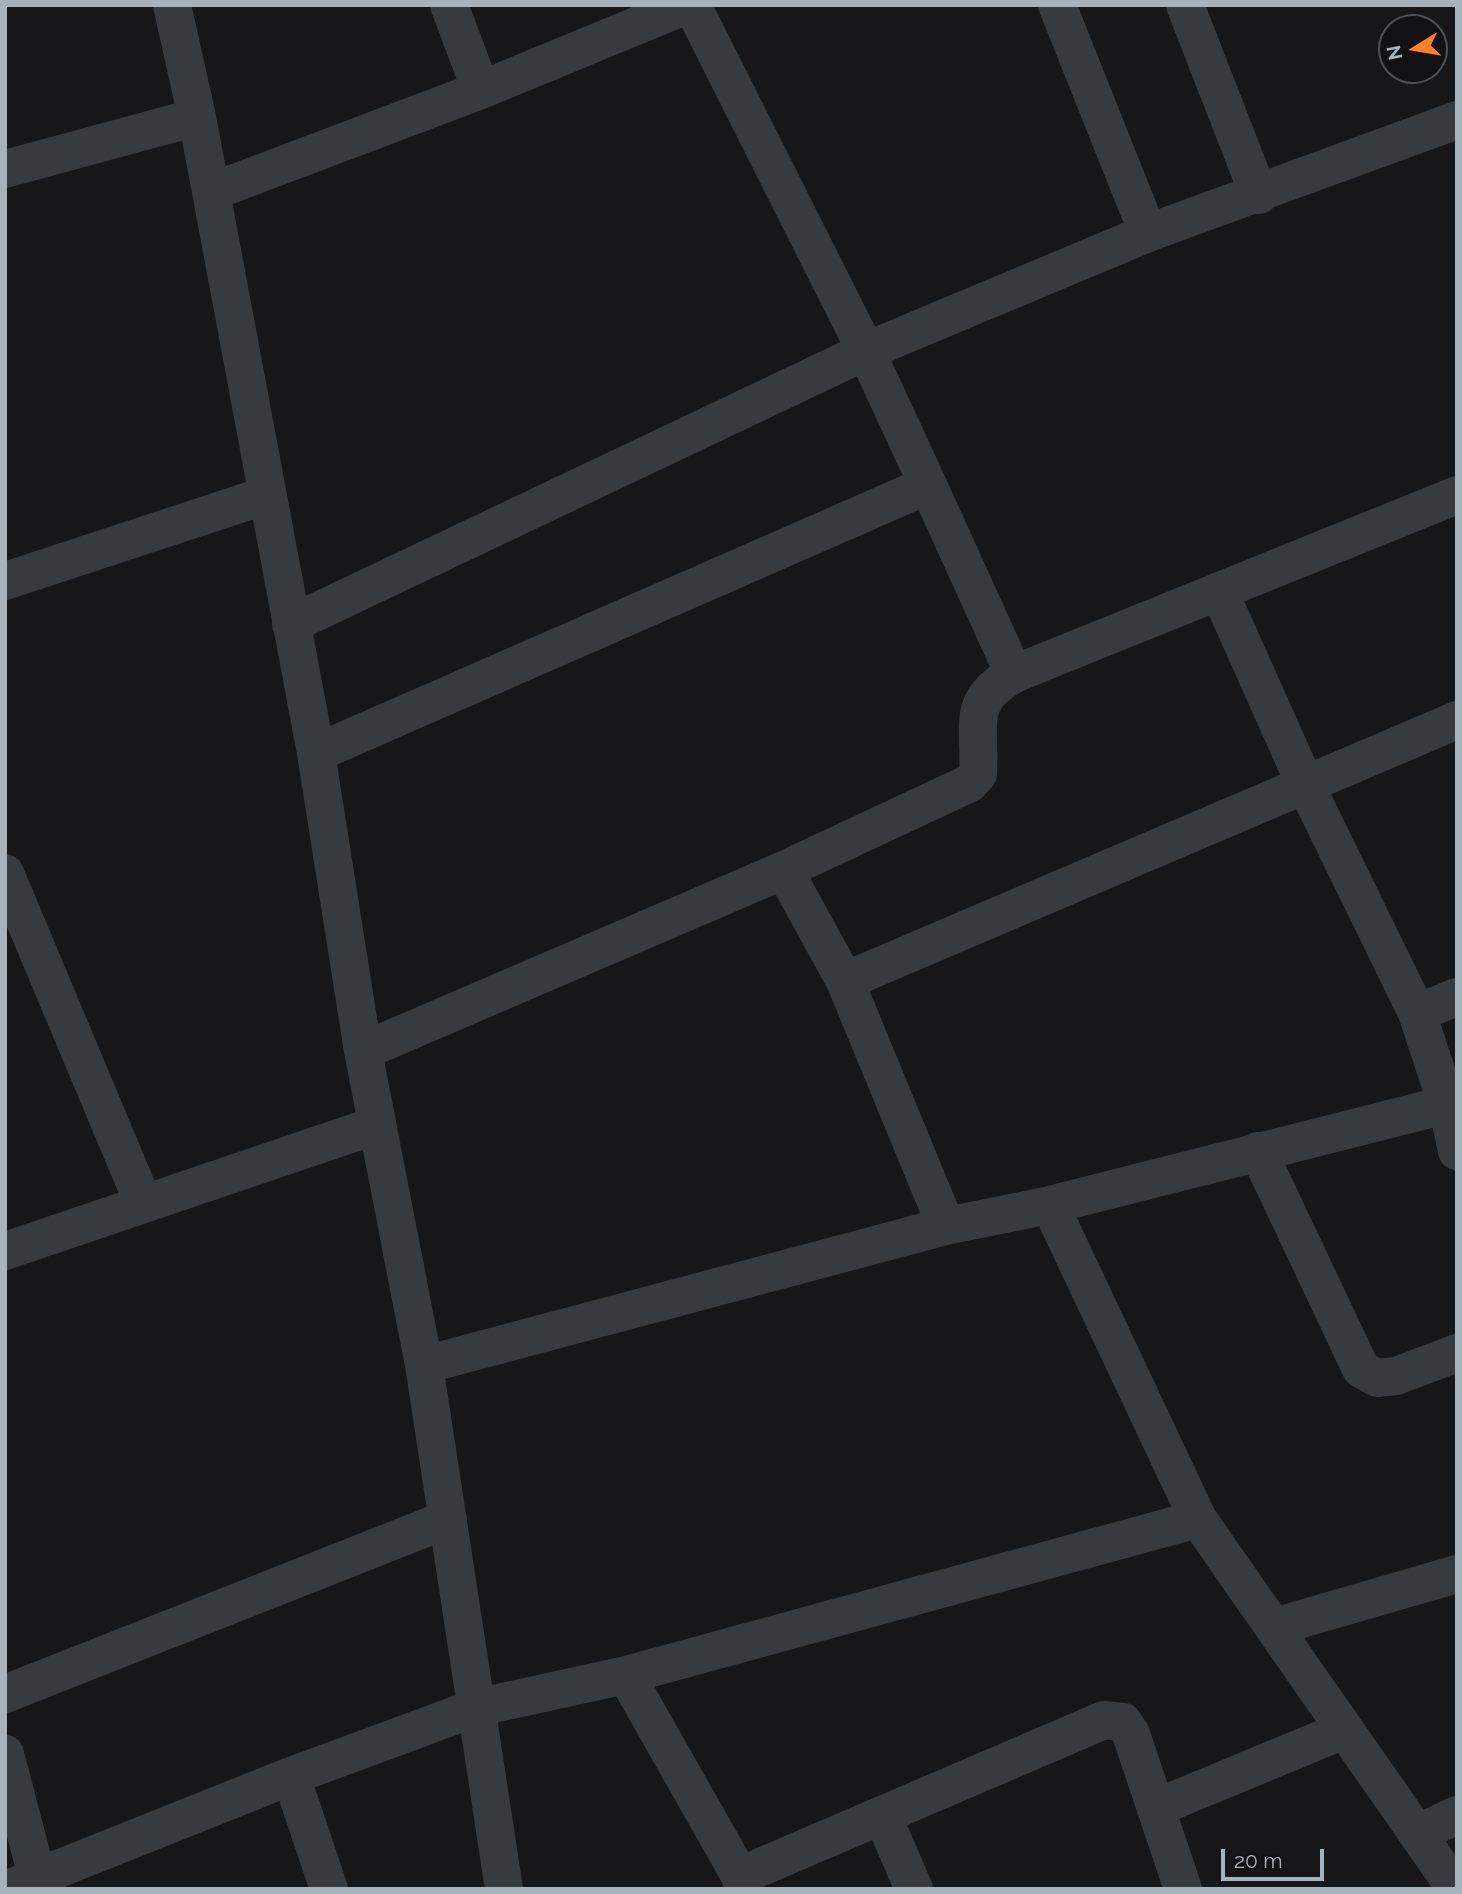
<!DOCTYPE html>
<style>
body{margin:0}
#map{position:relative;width:1462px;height:1894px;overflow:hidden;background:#171719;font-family:Raleway,sans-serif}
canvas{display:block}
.frame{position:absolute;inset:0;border:7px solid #a7b2ba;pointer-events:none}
.north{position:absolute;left:1378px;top:14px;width:70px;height:70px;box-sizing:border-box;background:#121214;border:2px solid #4e5256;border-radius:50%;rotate:259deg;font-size:19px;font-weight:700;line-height:28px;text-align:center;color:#a7b2ba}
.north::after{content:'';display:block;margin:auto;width:24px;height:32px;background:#ff8029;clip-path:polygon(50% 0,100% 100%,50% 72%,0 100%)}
.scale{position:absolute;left:1221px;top:1849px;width:103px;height:32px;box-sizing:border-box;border:4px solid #a7b2ba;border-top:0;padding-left:9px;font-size:21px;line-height:24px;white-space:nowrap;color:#a7b2ba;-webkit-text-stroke:5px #121214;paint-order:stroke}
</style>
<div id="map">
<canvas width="1462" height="1894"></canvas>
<div class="frame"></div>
<div class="north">N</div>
<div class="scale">20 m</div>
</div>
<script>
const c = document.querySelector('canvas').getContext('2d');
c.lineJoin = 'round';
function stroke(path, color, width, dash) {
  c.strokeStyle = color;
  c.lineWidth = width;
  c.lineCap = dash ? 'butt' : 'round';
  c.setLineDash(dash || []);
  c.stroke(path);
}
stroke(new Path2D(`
 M172 5 197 117 316 753 363 1051 424 1365 504 1889
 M449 5 481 90
 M1057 5 1148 233
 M1185 5 1259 195
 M5 169 197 117
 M211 192 481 90 687 5
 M928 485 1014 674
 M5 581 267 495
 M1219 591 1306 786 1417 1013 1447 1104 1457 1151
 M291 624 866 351 1148 233 1457 120
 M316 753 928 485 866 351 692 5
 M784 870 845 981 946 1226
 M5 873 143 1202
 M845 981 1457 720
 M1417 1013 1457 997
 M363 1051 784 870 970 783 978 774C981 725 965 701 1014 674L1457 495
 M1258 1151 1361 1369 1377 1378 1396 1376 1457 1353
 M1050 1205 1198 1519 1456 1889
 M5 1251 377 1125
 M424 1365 946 1226 1050 1205 1457 1102
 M1274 1627 1457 1574
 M626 1675 740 1876
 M5 1694 448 1519
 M5 1754 37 1876
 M291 1776 329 1889
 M1158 1807 1344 1730
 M883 1817 914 1889
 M1419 1833 1457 1815
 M8 1889 291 1776 475 1708 626 1675 1198 1519
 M743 1889 740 1876 1104 1720 1123 1722 1131 1734 1183 1889`), '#373a3f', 38);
</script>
